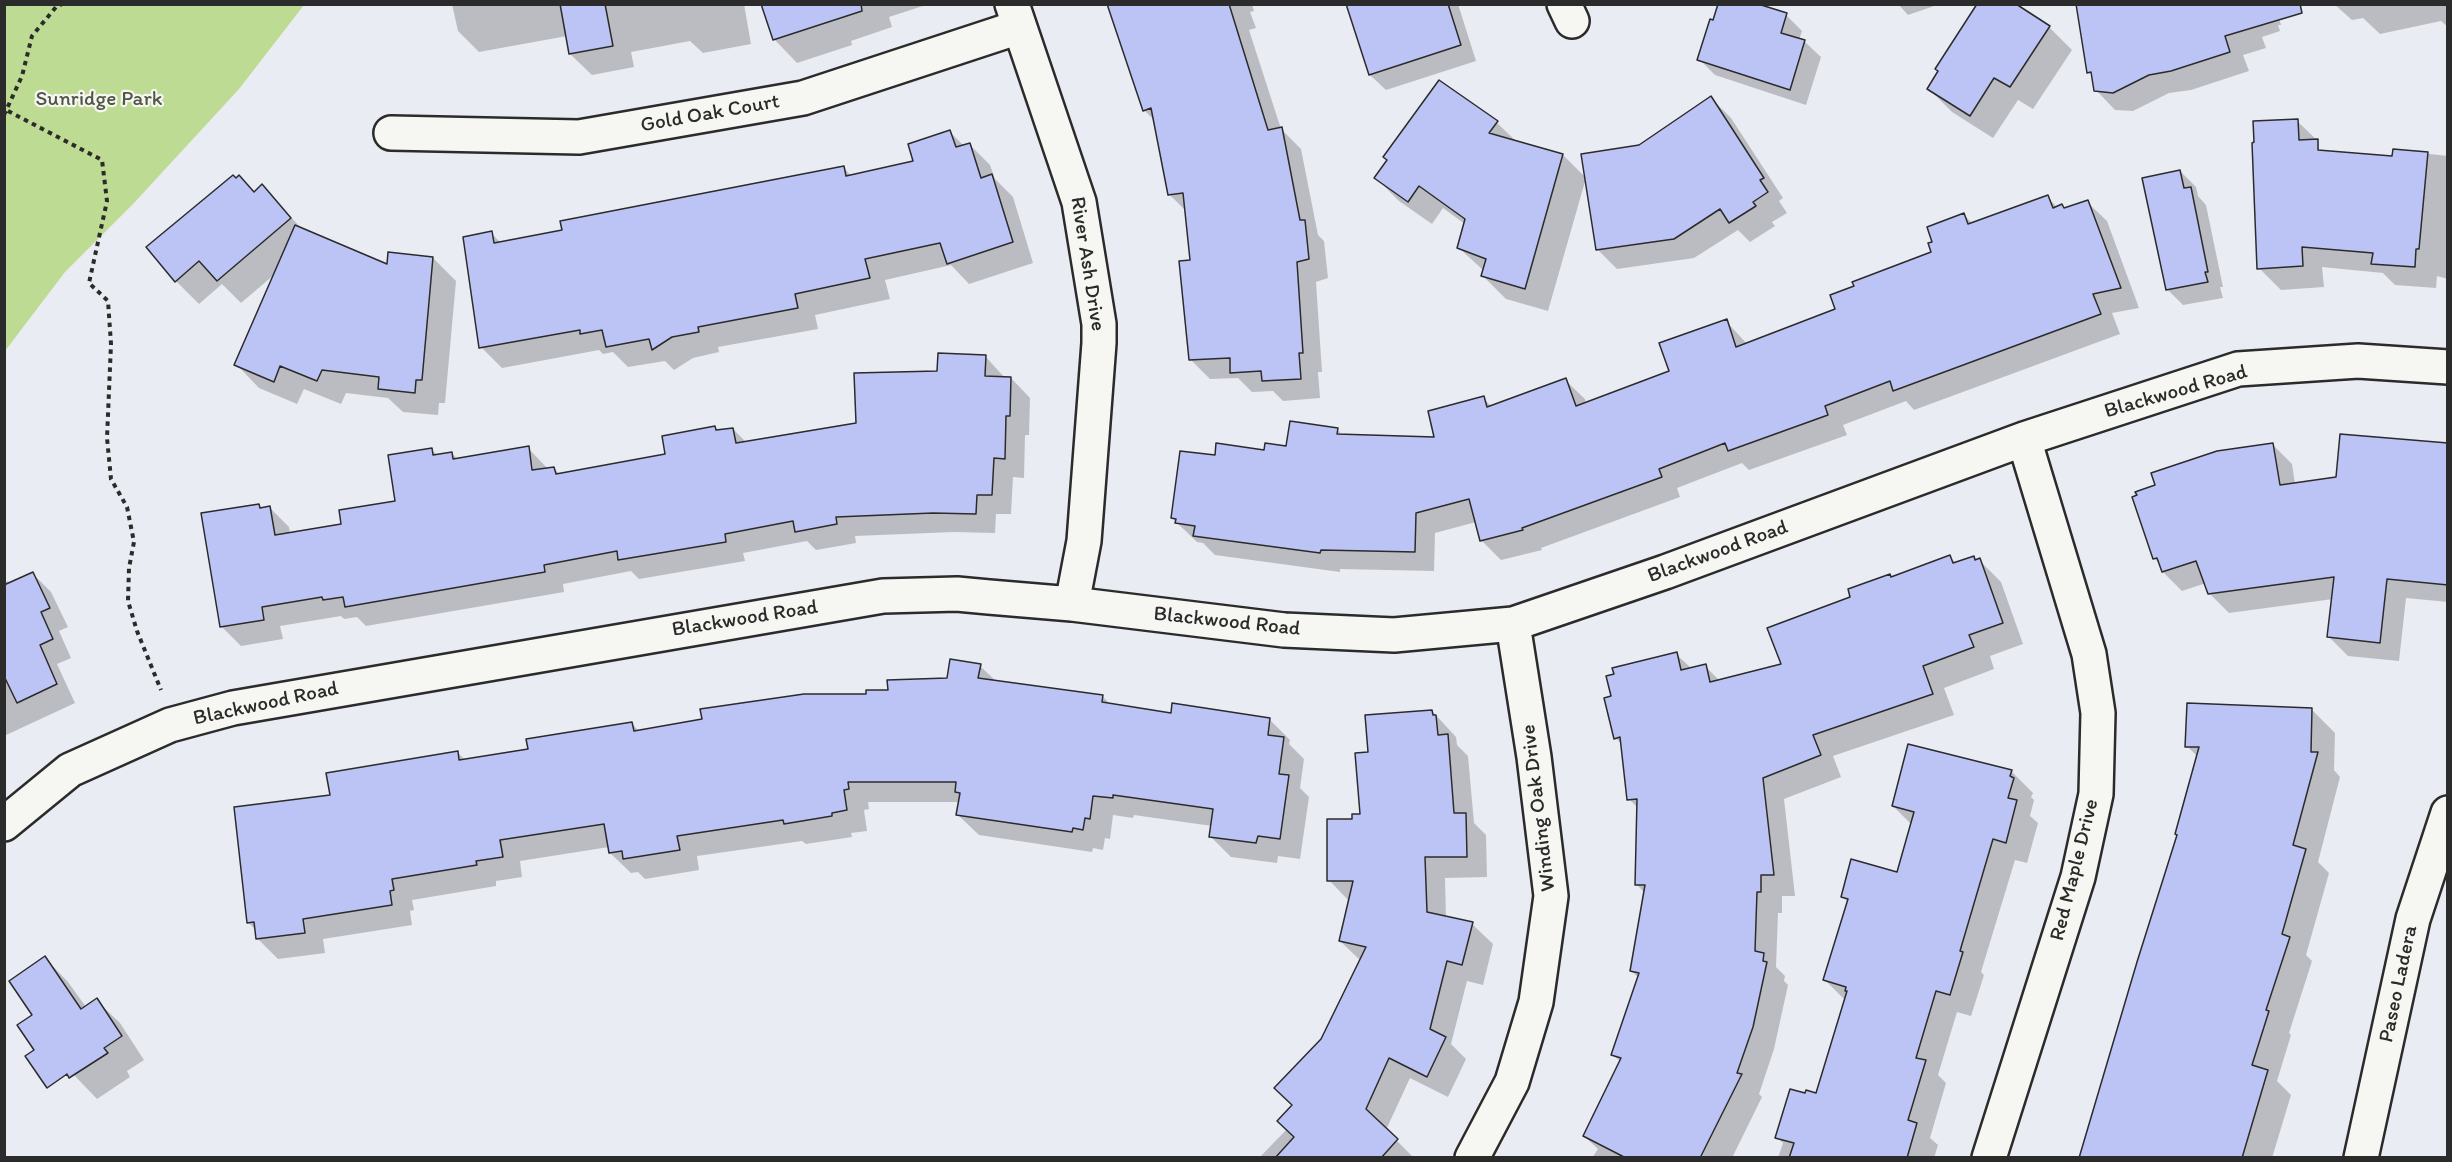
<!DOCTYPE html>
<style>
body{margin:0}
#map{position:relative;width:2452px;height:1162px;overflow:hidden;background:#eaecf3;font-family:Itim,sans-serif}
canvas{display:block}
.frame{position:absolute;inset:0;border:6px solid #2b2b2b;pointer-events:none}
</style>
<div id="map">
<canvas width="2452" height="1162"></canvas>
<div class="frame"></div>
</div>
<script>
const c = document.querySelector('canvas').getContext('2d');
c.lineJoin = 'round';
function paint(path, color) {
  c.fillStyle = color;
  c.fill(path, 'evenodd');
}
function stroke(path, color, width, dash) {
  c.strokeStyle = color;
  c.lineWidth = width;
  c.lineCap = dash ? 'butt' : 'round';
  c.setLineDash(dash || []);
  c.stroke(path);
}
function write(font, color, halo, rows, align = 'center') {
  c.font = font + ' Itim,sans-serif';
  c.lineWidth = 4.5;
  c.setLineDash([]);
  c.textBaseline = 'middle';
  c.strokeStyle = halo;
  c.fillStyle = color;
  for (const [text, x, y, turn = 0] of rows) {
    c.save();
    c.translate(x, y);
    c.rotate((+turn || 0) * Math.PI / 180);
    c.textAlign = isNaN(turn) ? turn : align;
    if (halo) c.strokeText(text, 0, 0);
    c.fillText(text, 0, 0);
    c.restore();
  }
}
paint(new Path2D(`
 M5 4 304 5 239 89 134 203 65 272 5 351Z`), '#bedb93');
paint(new Path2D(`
 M452 4H744L751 44 703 53 690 41 631 52 634 67 592 75 570 54 567 36 479 52 458 31Z
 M780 4H926V5L889 17 892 27 851 41 852 45 797 63 774 39Z
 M1109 4H1252L1254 11 1250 12 1256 28 1249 30 1281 129 1301 149 1318 235 1324 241 1328 278 1316 282 1322 372H1318L1320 398 1283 401 1273 391 1252 392 1238 378 1210 379 1190 359 1192 261 1186 211 1169 194 1155 121 1144 110Z
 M1347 4H1458L1476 61 1386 90 1370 75Z
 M1752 4 1786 15 1802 31 1799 40 1805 42 1821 57 1806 105 1715 75 1699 59Z
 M1898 4H1940L1908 15Z
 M2275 4 2281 25H2278L2280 31 2262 37 2266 48 2243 55 2249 71 2191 90 2169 93 2133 111 2115 110 2096 90 2094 77 2089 72Z
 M2334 4H2448V27L2441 21 2380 34 2363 18 2352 20Z
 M2049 27 2072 50 2033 109 2018 100 1993 138 1952 112 1929 89Z
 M1440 82 1497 123 1517 142 1563 155 1586 178 1548 311 1506 299 1483 276 1484 271 1459 248 1465 224 1443 208 1432 224 1399 201 1376 178Z
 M1711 98 1731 118 1783 198 1779 201 1787 213 1772 222 1775 226 1750 242 1738 230 1694 258 1617 269 1597 249 1639 147Z
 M2297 121 2319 142V152L2394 158V150L2448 156V279L2437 276 2436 288 2395 285 2383 273 2322 267 2324 287 2281 290 2259 268Z
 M950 132 964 146 970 145 990 165 995 179 1013 197 1033 263 969 284 951 265 885 280 890 299 815 315 818 329 718 347 719 352 693 358 674 370 665 361 628 367 613 352 603 354 599 350 502 368 481 347 491 233 501 243 844 168 852 177 915 162Z
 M2180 171 2196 187 2198 196 2206 205 2223 287H2220L2223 298 2183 305 2167 289Z
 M239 177 255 193 262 186 302 229 388 266 433 258 456 281 445 403H439L438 415 403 412 388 398 346 393 341 404 304 389 297 404 259 388 236 364 275 274 241 303 222 284 199 304 176 281Z
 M2047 197 2058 208 2065 210 2087 202 2107 221 2139 308 2112 313 2120 334 1914 410 1906 401 1843 425 1847 435 1749 470 1742 463 1677 488 1680 497 1541 548 1542 550 1501 560 1481 540 1476 522 1435 533 1434 571 1340 569V572L1215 555 1203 543 1197 542 1172 518 1216 457 1288 447 1337 429 1343 436 1436 438 1483 398 1492 407 1565 380 1585 399 1586 404 1671 372 1726 321 1747 344 1837 309 1933 253 1964 215 1973 224Z
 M985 356 1005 378H1011L1030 398 1029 435H1025L1024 478 1013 477 1011 514H996L995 533 954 532 855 536 856 543 816 550 807 541 743 553 745 561 639 579 631 571 563 584 564 592 366 626 357 617 344 619 341 616 280 626 283 639 241 646 222 627 258 506 262 509 270 508 289 527 290 534 343 525 397 502 431 449 438 456 452 453 458 460 528 448 548 469 554 468 560 475 667 456 715 428 718 431 733 429 747 443 858 424 939 372Z
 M2273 445 2292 464 2295 484 2337 479 2448 445V602L2406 598 2399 661 2348 656 2329 637 2333 599 2229 613 2209 593 2206 583 2182 591 2163 572 2160 564 2154 558Z
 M1950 557 1956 563 1973 557 1979 560 2001 582 2023 644 1990 656 1994 669 1944 688 1954 715 1833 756 1841 777 1784 799 1795 896H1782V913H1778L1776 967 1785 976 1784 981 1788 985 1774 1049 1759 1094 1762 1097 1732 1158H1592L1598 1149 1584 1136 1621 1062 1613 1055 1639 978 1631 971 1645 893 1636 884 1638 808 1629 799 1622 745 1616 738 1613 697 1676 654 1692 669 1705 666 1720 681 1783 665 1852 598 1891 578Z
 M33 574 51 592 68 627 59 631 71 658 57 664 75 703 4 736V583L8 581 11 584Z
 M980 666 997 682 1103 697 1111 705 1172 715 1269 719 1290 740 1289 744 1304 759 1300 788 1309 797 1300 859 1278 856 1277 863 1231 857 1210 836 1212 826 1134 815 1133 818 1113 815 1110 839 1105 838 1103 850 1093 848 1092 852 979 835 958 815 960 802H868L869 809 864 810 867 831 851 833 852 837 806 844 802 841 697 856 699 870 645 879 638 872 631 873 610 853 609 847 520 861 522 877 496 881V886L412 900 414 910 410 911 412 925 323 939 325 953 278 959 257 938 256 930 248 922 332 797 457 752 465 760 529 750 631 723 639 731 868 695 948 679Z
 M2312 710 2335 733 2334 770 2340 777 2318 862 2329 873 2306 955 2312 961 2289 1033 2291 1035 2277 1081 2291 1095 2272 1158H2080L2179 836 2198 757 2187 746Z
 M1432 711 1456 737 1457 745 1468 756 1474 823 1486 835 1487 877 1445 878 1446 918 1472 924 1493 944 1483 985 1467 981 1451 1044 1466 1059 1448 1097 1410 1078 1386 1130 1414 1158H1259L1287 1129 1294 1106 1323 1039 1361 961 1340 941 1349 901 1329 880 1353 821 1362 816 1369 753Z
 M2011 771 2033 793 2031 797 2034 800 2030 816 2038 823 2027 863 2015 860 1981 972 1984 975 1971 1016 1957 1012 1938 1075 1946 1083 1930 1138 1938 1145 1934 1158H1778L1783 1143 1777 1137 1806 1095H1817L1846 1001 1825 980 1848 902 1842 896 1898 874 1912 825 1893 806Z
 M45 958 68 982 86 1007 96 1000 120 1023 144 1060 127 1071 130 1077 97 1099 74 1075 11 981Z`), '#0003');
const building = new Path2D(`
 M560 4H605L613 46 569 54Z
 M761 4H861L862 11 773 40Z
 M1107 4H1229L1268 130 1282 127 1300 220H1305L1309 259 1297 262 1303 353H1299L1301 379 1262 381 1261 371 1230 373V358L1189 360 1179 261 1190 260 1183 193 1168 195 1151 108 1143 111Z
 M1346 4H1448L1461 45 1369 75Z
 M1718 4H1758L1787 13 1781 33 1805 40 1790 90 1697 60 1710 19 1713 20Z
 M1977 4H2016L2050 26 2010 87 1994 78 1970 116 1927 89 1938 71 1935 69Z
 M2076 4H2300L2302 13 2225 36 2230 52 2171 71 2149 75 2113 93 2094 91 2091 72 2087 73Z
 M1439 80 1498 121 1489 133 1563 154 1525 289 1481 276 1486 259 1457 248 1465 219 1419 186 1408 202 1374 178 1387 160 1383 157Z
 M1711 96 1764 178 1760 180 1768 192 1753 202 1756 206 1729 223 1720 209 1674 239 1596 250 1581 154 1639 145Z
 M2298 119 2299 140 2318 139V150L2392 156 2393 149 2428 152 2419 249H2416L2415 267 2371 264 2373 253 2302 247 2303 266 2257 269 2252 143 2254 142 2253 121Z
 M950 130 956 147 970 143 981 178 992 174 1013 242 947 264 940 243 865 259 870 278 795 294 798 308 698 327 699 332 672 337 652 350 649 339 606 347 602 330 580 334V330L479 348 463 237 492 231 494 243 562 230 560 221 844 166 846 176 913 161 908 144Z
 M2180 170 2184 188 2191 187 2208 272H2205L2208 282 2166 290 2142 178Z
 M233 175 236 178 239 175 254 192 262 184 291 218 217 281 199 261 175 282 146 247Z
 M2048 195 2053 208 2062 204 2064 208 2088 200 2121 288 2093 294 2101 314 1893 391 1890 381 1825 406 1828 415 1728 451 1725 443 1659 469 1662 477 1522 528 1523 530 1480 541 1469 499 1416 513 1415 552 1321 550 1320 553 1193 536 1195 526 1175 523 1176 519 1171 518 1180 451 1215 455 1216 443 1264 450 1265 443 1286 446 1290 421 1338 428 1337 434 1434 437 1428 411 1484 396 1487 407 1566 378 1576 406 1669 371 1659 343 1727 319 1736 347 1835 309 1830 295 1854 286 1852 282 1931 252 1928 243 1932 242 1927 227 1964 213 1968 224Z
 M295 225 387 264 388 252 433 257 422 380H416L415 393 378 389 379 377 322 370 317 381 280 366 274 382 234 365Z
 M938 353 986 355 985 376 1011 377 1010 416H1006L1005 459 994 458 992 495H977L976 514 933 513 836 517 837 524 795 532 793 521 725 534 726 542 618 560 617 551 544 565 545 572 345 607 343 597 323 600 322 597 262 607 264 620 220 627 201 513 259 504 260 508 270 506 275 535 341 524 339 510 395 501 388 455 432 448 433 455 452 452 453 459 529 446 532 470 554 467 556 474 665 454 662 436 715 426 716 430 733 428 736 443 856 423 854 373 937 371Z
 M2340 434 2448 443V585L2387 579 2380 643 2327 637 2334 577 2208 594 2196 561 2162 572 2157 558 2153 559 2132 497 2137 495 2135 492 2155 485 2151 473 2217 451 2273 443 2280 485 2336 477Z
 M1950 555 1953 563 1974 556 1975 560 1980 558 2003 623 1969 635 1974 647 1923 666 1933 694 1813 735 1821 755 1763 778 1774 875H1761V892H1757L1755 951 1764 953 1763 961 1767 962 1753 1027 1737 1073 1742 1074 1700 1158H1626L1583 1136 1621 1058 1611 1055 1639 973 1630 971 1645 885H1635L1637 799 1627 800 1620 737 1614 739 1604 698 1611 696 1606 676 1614 674 1612 668 1677 652 1681 670 1706 664 1710 682 1781 664 1767 628 1850 597 1848 589 1890 574 1891 577Z
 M33 572 50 608 41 612 53 639 40 645 57 684 17 703 4 676V585Z
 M950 659 981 664 978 678 1103 695 1102 702 1171 713 1172 703 1270 718 1268 735 1284 737 1279 774 1289 775 1280 839 1258 836 1256 843 1209 837 1213 809 1113 795V798L1093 796 1090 819 1085 818 1083 830 1073 828 1072 832 956 815 960 793 955 792 956 782H848L849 789 844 790 847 810 832 813V816L784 824 783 820 677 836 680 850 623 859 622 851 609 853 604 824 500 840 503 857 476 861 477 865 392 879 394 890 390 891 392 905 303 919 305 933 256 939 254 922 247 923 234 807 330 795 326 773 458 751 459 760 528 749 526 739 632 722 634 731 702 719 700 709 804 694H866V690H888L887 680 947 678Z
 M2187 703 2312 708 2311 752H2318L2293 845 2306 849 2282 934 2290 937 2266 1010 2269 1011 2252 1065 2268 1070 2242 1158H2079L2137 962 2177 835 2175 834 2199 747H2185Z
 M1432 710 1433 715H1436L1438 735 1448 734 1454 813H1466L1467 857H1425L1427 912 1473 922 1462 965 1447 961 1430 1029 1446 1037 1427 1077 1389 1058 1366 1109 1398 1139 1381 1158H1275L1294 1137 1277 1121 1292 1105 1274 1088 1321 1039 1366 947 1339 941 1353 881H1327V819H1352V814H1360L1355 753 1368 752 1365 715Z
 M1908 744 2012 770 2010 776 2014 778 2008 798 2017 800 2006 843 1993 839 1960 951 1963 952 1950 995 1936 991 1916 1058 1926 1060 1908 1120 1917 1123 1907 1158H1789L1794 1143 1775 1138 1790 1089 1805 1093 1806 1090 1816 1093 1847 991H1845L1846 987 1823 980 1848 899 1841 897 1851 859 1897 872 1914 812 1892 806Z
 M45 956 81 1009 97 998 122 1036 104 1048 108 1053 69 1078 67 1074 47 1088 25 1056 34 1050 17 1025 32 1015 9 981Z`);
paint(building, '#bcc4f6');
stroke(building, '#2b2b2b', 1.5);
const street = new Path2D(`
 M1012 4 1079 202 1099 324V343L1084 541 1072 604
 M1564 4 1572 21
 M391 133 579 137 803 98 1019 27
 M4 824 70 770 170 725 233 708 883 596 957 594 989 597 1072 604 1284 630 1394 635 1513 624 1665 572 2024 439 2238 369 2358 361 2448 367
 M1472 1158 1512 1082 1536 1002 1551 896 1534 757 1513 624
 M1989 1158 2078 877 2096 794 2098 713 2089 654 2024 439`);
const secondary = new Path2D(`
 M2361 1158 2413 919 2448 813`);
stroke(street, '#2b2b2b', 38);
stroke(secondary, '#2b2b2b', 38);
stroke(new Path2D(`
 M8 111 102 160 107 201 89 283 108 301 111 344 107 438 111 479 127 507 134 542 129 568 128 601 137 631 161 690
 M4 115 22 76 32 36 56 7 62 4`), '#2b2b2b', 4, [4.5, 4.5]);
stroke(street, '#f6f6f2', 33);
stroke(secondary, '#f6f6f2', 33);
write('21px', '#505745', '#f6f6f2', [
 ["Sunridge Park",99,100]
]);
write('21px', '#2b2b2b', '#f6f6f2', [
 ["Gold Oak Court",710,114,-10],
 ["River Ash Drive",1087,264,81],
 ["Blackwood Road",2176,392,-16],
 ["Blackwood Road",1718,552,-20],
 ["Blackwood Road",745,619,-9],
 ["Blackwood Road",1227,622,6],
 ["Blackwood Road",266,704,-12],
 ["Winding Oak Drive",1539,808,-97],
 ["Red Maple Drive",2075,870,-76],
 ["Paseo Ladera",2399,984,-78]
]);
</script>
